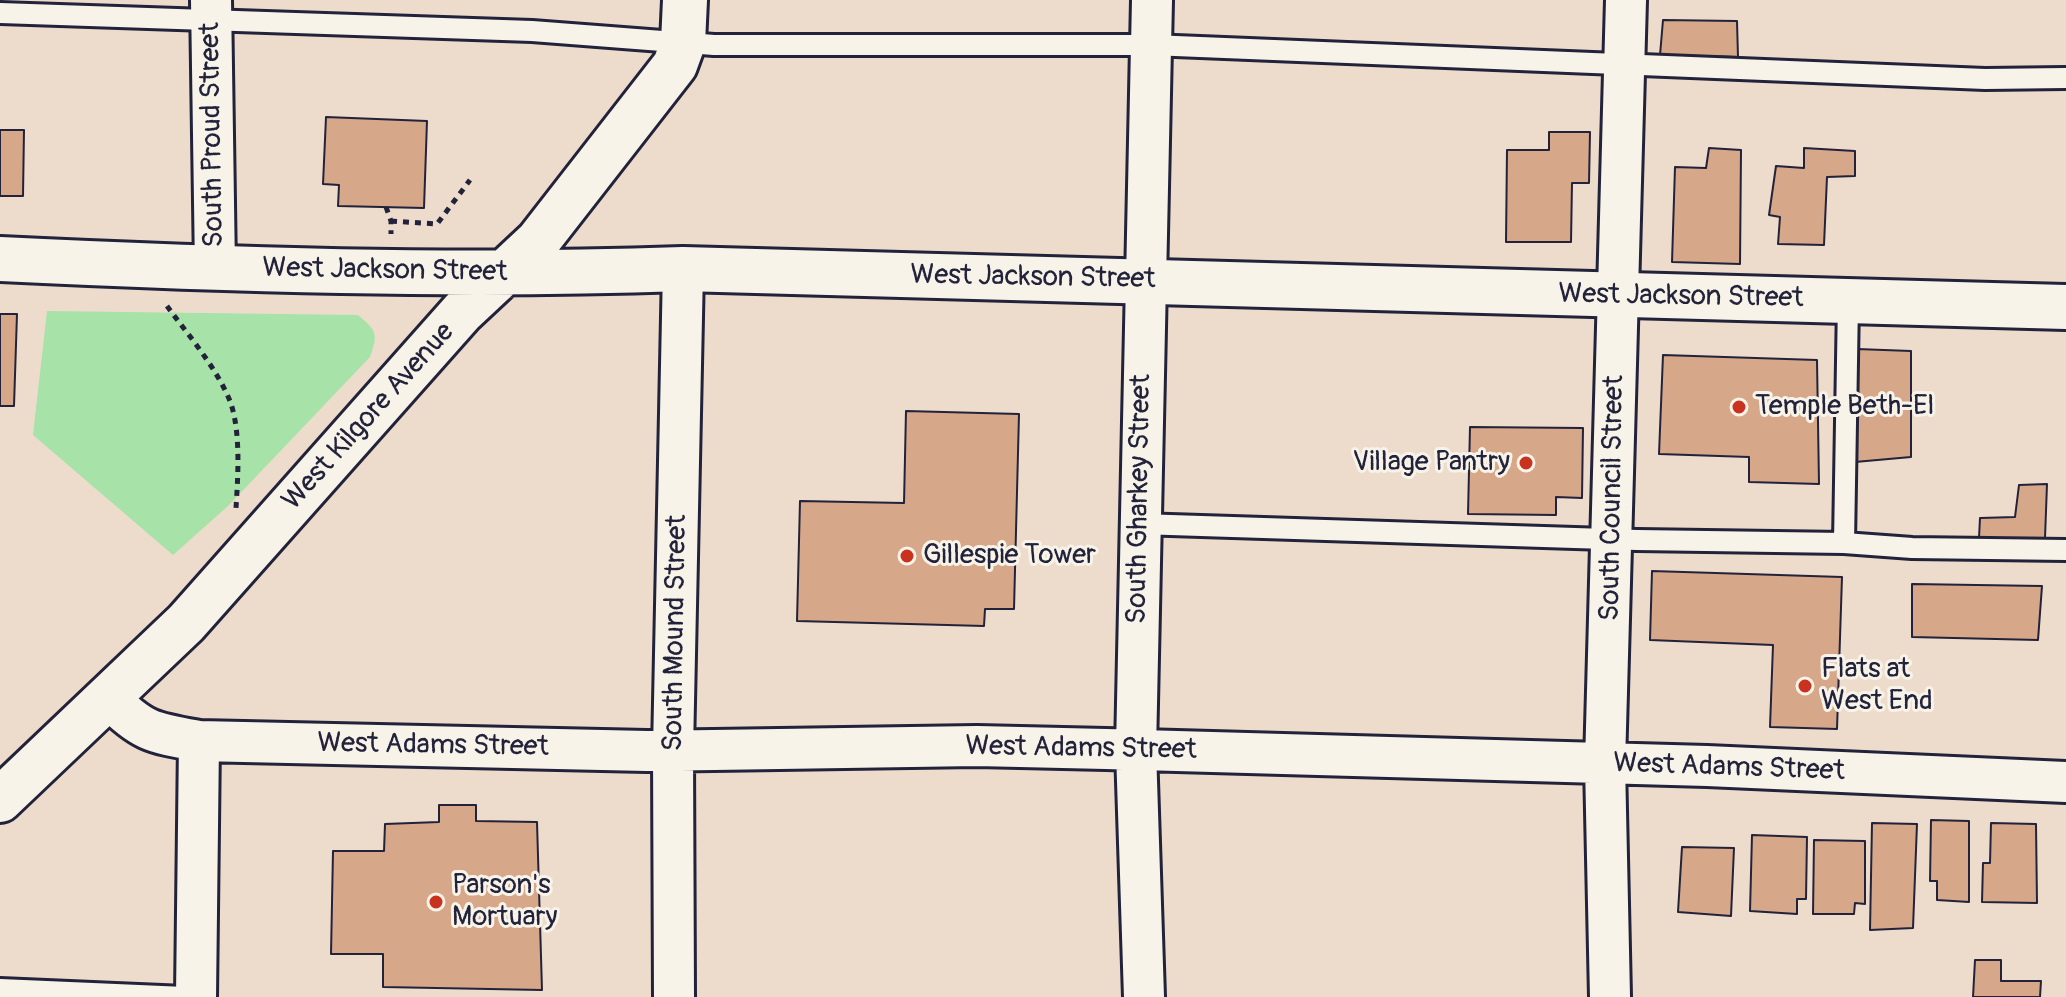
<!DOCTYPE html>
<style>
body{margin:0}
canvas{display:block;background:#eddccb}
</style>
<canvas width="2066" height="997"></canvas>
<script>
const c = document.querySelector('canvas').getContext('2d');
c.lineJoin = 'round';
function paint(path, color) {
  c.fillStyle = color;
  c.fill(path, 'evenodd');
}
function stroke(path, color, width, dash) {
  c.strokeStyle = color;
  c.lineWidth = width;
  c.lineCap = dash ? 'butt' : 'round';
  c.setLineDash(dash || []);
  c.stroke(path);
}
function write(font, color, halo, rows, align = 'center') {
  c.font = font + ' Pangolin,sans-serif';
  c.lineWidth = 6;
  c.setLineDash([]);
  c.textBaseline = 'middle';
  c.strokeStyle = halo;
  c.fillStyle = color;
  for (const [text, x, y, turn = 0] of rows) {
    c.save();
    c.translate(x, y);
    c.rotate((+turn || 0) * Math.PI / 180);
    c.textAlign = isNaN(turn) ? turn : align;
    if (halo) c.strokeText(text, 0, 0);
    c.fillText(text, 0, 0);
    c.restore();
  }
}
paint(new Path2D(`
 M47 311 358 315C377 331 378 334 370 357L228 506 173 555 33 435Z`), '#a7e2a8');
const building = new Path2D(`
 M1663 20 1737 21 1738 57 1660 55Z
 M326 117 427 121 424 208 338 206 339 185 323 184Z
 M0 130H24L23 196H0Z
 M1549 132H1590L1589 183H1572L1571 242H1506L1507 150H1549Z
 M1709 148 1741 150 1740 264 1672 262 1675 167 1706 168Z
 M1804 148 1855 151V176L1827 177 1824 245 1778 244 1780 217 1769 215 1776 166 1804 168Z
 M0 314H17L14 406H0Z
 M1857 349 1911 351V457L1855 462Z
 M1663 355 1817 360 1819 484 1749 482V457L1659 454Z
 M906 411 1019 414 1014 609H985L984 626 797 621 800 501 904 503Z
 M1470 427 1583 428 1582 498 1556 497V515L1468 514Z
 M2047 484 2045 538H1979L1980 518 2015 517 2019 485Z
 M1652 571 1842 577 1837 729 1770 727 1773 645 1650 640Z
 M1912 584 2042 586 2038 640 1912 637Z
 M439 805H476V821L537 822 542 990 383 987V954H331L333 851H384L385 824 439 822Z
 M1931 820 1969 821V902L1937 900V881H1930Z
 M1872 823 1917 824 1913 928 1870 930Z
 M1991 823 2036 824 2037 903 1982 902 1983 863H1990Z
 M1752 835 1807 837 1806 899H1797V914L1750 911Z
 M1814 840 1865 841V904L1855 903 1854 914H1813Z
 M1682 847 1734 848 1731 916 1678 912Z
 M1975 960H2001V981H2041L2040 997H1973Z`);
paint(building, '#d6a788');
stroke(building, '#22223b', 2);
const lane = new Path2D(`
 M0 13 532 31 714 45H1151L1985 79 2066 78
 M1139 524 1637 540 1844 543 1912 548 2066 550
 M1844 543 1848 301
 M0 989 185 997`);
const street = new Path2D(`
 M211 0 215 269
 M109 698C142 732 153 733 199 741L647 751 977 746 1106 749 1707 766 2066 782
 M196 997 199 741
 M674 997 673 750 683 269
 M1144 997 1136 750 1152 0
 M1610 997 1605 764 1626 0`);
const secondary = new Path2D(`
 M0 259C227 270 455 277 683 269L2066 307
 M0 800 186 623 462 312 538 241 675 65 683 43 685 0`);
stroke(lane, '#22223b', 26);
stroke(street, '#22223b', 46);
stroke(secondary, '#22223b', 50);
stroke(new Path2D(`
 M386 207 391 221V234
 M391 221 437 224 470 180
 M167 306C189 336 216 367 230 401 241 431 238 476 236 508`), '#22223b', 5, [6, 6]);
stroke(lane, '#f7f3e8', 20);
stroke(street, '#f7f3e8', 40);
stroke(secondary, '#f7f3e8', 44);
for (const [x, y, r, color] of [
 [1739,407,8,"#c8321e"],
 [1526,463,8,"#c8321e"],
 [907,556,8,"#c8321e"],
 [1805,686,8,"#c8321e"],
 [436,902,8,"#c8321e"]
]) {
  const dot = new Path2D();
  dot.arc(x, y, r, 0, 2 * Math.PI);
  c.fillStyle = color;
  c.fill(dot);
  stroke(dot, '#f7f3e8', 3);
}
write('28px', '#22223b', '#f7f3e8', [
 ["South Proud Street",213,135,-91],
 ["West Jackson Street",385,271,1],
 ["West Jackson Street",1033,278,1],
 ["West Jackson Street",1681,297,1],
 ["West Kilgore Avenue",369,417,-48],
 ["South Council Street",1613,498,-89],
 ["South Gharkey Street",1140,499,-89],
 ["South Mound Street",676,633,-89],
 ["West Adams Street",433,746,1],
 ["West Adams Street",1081,749,1],
 ["West Adams Street",1729,768,2]
]);
write('28px', '#22223b', '#f7f3e8', [
 ["Temple Beth-El",1755,407],
 ["Village Pantry",1510,463,"right"],
 ["Gillespie Tower",923,556],
 ["Flats at",1821,670],
 ["West End",1821,702],
 ["Parson's",452,886],
 ["Mortuary",452,918]
], 'left');
</script>
